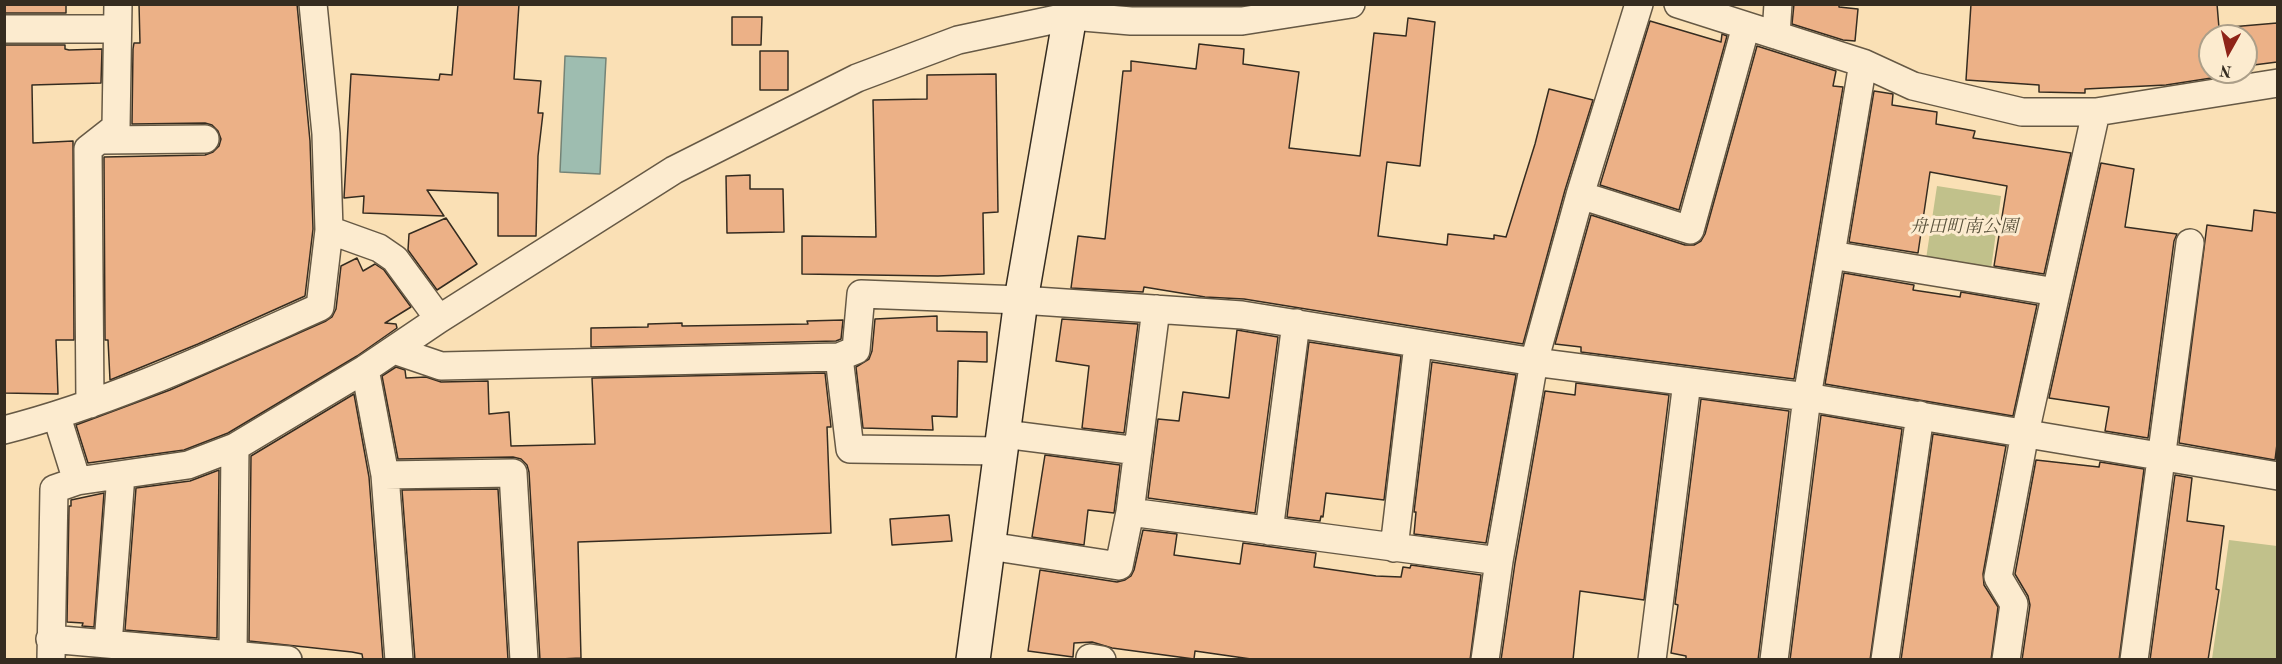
<!DOCTYPE html>
<meta charset="utf-8">
<style>
body{margin:0}
#map{position:relative;width:2282px;height:664px;overflow:hidden;background:#fae0b5;font-family:"Old Standard TT",serif}
canvas{display:block}
.frame{position:absolute;inset:0;border:6px solid #352c20;pointer-events:none}
.north{position:absolute;left:2198px;top:24px;width:60px;height:60px;box-sizing:border-box;background:#fcebcf;border:2px solid #ac9f89;border-radius:50%;rotate:188deg;font-size:16px;font-weight:700;line-height:24px;text-align:center;color:#352c20}
.north::after{content:'';display:block;margin:auto;width:21px;height:27px;background:#8f2418;clip-path:polygon(50% 0,100% 100%,50% 72%,0 100%)}
</style>
<div id="map">
<canvas width="2282" height="664"></canvas>
<div class="frame"></div>
<div class="north">N</div>
</div>
<script>
const c = document.querySelector('canvas').getContext('2d');
c.lineJoin = 'round';
function paint(path, color) {
  c.fillStyle = color;
  c.fill(path, 'evenodd');
}
function stroke(path, color, width, dash) {
  c.strokeStyle = color;
  c.lineWidth = width;
  c.lineCap = dash ? 'butt' : 'round';
  c.setLineDash(dash || []);
  c.stroke(path);
}
function write(font, color, halo, rows, align = 'center') {
  c.font = font + ' "Old Standard TT","Noto Serif JP",serif';
  c.lineWidth = 6;
  c.setLineDash([]);
  c.textBaseline = 'middle';
  c.strokeStyle = halo;
  c.fillStyle = color;
  for (const [text, x, y, turn = 0] of rows) {
    c.save();
    c.translate(x, y);
    c.rotate((+turn || 0) * Math.PI / 180);
    c.textAlign = isNaN(turn) ? turn : align;
    if (halo) c.strokeText(text, 0, 0);
    c.fillText(text, 0, 0);
    c.restore();
  }
}
paint(new Path2D(`
 M1937 186 2001 196 1991 269 1926 259Z
 M2229 540 2277 546V659H2212Z`), '#c1c18b');
const water = new Path2D(`
 M565 56 606 58 600 174 560 172Z`);
paint(water, '#9ebdb0');
stroke(water, '#748376', 1.5);
const building = new Path2D(`
 M4 4H66V13H4Z
 M139 4H297L310 141 313 229 305 296 198 344 110 380 108 340H105L104 157 205 155 213 152 219 146 221 139 218 131 212 125 205 123 132 124 133 49 134 43H140Z
 M458 4H519L514 79 541 81 538 113H543L538 156 536 236H498V193L427 190 444 216 363 213 364 196 344 198 351 74 439 80 440 74 452 75Z
 M1794 4H1839V7L1858 9 1855 41 1843 40 1792 24Z
 M1971 4H2217L2219 28 2277 23V62L2246 66V36H2210V72H2230L2231 75 2166 85 2085 89V93L2039 92V85L1966 80Z
 M732 17H762L761 45H732Z
 M1408 18 1435 22 1420 166 1387 162 1378 236 1447 245 1448 234 1494 239V235L1506 237 1535 144 1549 89 1593 100 1565 190 1523 344 1244 299 1205 297 1144 287 1143 292 1071 288 1078 236 1105 239 1123 71H1131V61L1196 69 1199 44 1244 49 1243 64 1299 72 1289 148 1360 156 1374 33 1406 36Z
 M1650 21 1721 42 1722 34 1727 36 1679 210 1600 185Z
 M4 45H65V49L69 50 102 49 101 83 32 85 33 143 73 141 74 340H56L58 394 4 393Z
 M1757 46 1836 71 1833 86 1843 87 1794 379 1581 352V347L1555 344 1591 215 1685 245H1694L1701 241 1705 234Z
 M760 51H788V90H760Z
 M996 74 998 212 983 213 984 274 938 276 802 274V236L876 237 873 100 927 99V75Z
 M1874 91 1893 94 1892 105 1937 112 1936 124 1975 131 1973 138 2071 153 2044 274 1994 266 2007 186 1930 172 1918 253 1849 242Z
 M2101 163 2134 169 2125 227 2177 234 2174 241 2148 438 2105 431 2109 407 2049 398Z
 M750 175V189H783L784 232 727 233 726 176Z
 M2254 210 2277 213V444L2275 460 2179 443 2207 225 2252 231Z
 M446 218 477 264 437 290 408 250 409 234Z
 M357 258 363 271 375 264 384 270 411 307 385 323 396 324 397 328 357 356 228 433 184 450 88 463 76 425 170 390 326 321 332 317 336 309 341 266Z
 M1844 273 1914 285 1913 290 1960 297 1961 292 2037 305 2013 416 1825 384Z
 M937 316V331L987 332V362L958 361 957 417 932 416 933 430 863 428 856 367 869 359 872 351 875 319Z
 M1062 319 1138 324 1124 433 1082 428 1089 366 1056 361Z
 M843 320 841 339 836 341 591 347V328L648 327V324L682 323V326L808 324 807 321Z
 M1237 330 1278 337 1255 513 1148 498 1158 419 1179 421 1183 392 1229 398Z
 M1309 342 1401 356 1384 500 1326 493 1323 517 1321 516 1320 521 1287 517Z
 M1432 362 1516 375 1486 543 1414 534 1416 512H1414Z
 M396 367 405 370 406 378 426 377 441 382 488 381 489 414 509 412 511 446 595 444 592 378 825 373 831 427H827L831 533 578 542 581 658 540 660 529 472 527 465 521 459 513 457 398 459 382 376Z
 M1576 383 1669 395 1644 600 1580 591 1573 660H1501L1515 563 1545 391 1575 395Z
 M354 394 369 477 383 660H363L362 654 352 652 249 641 251 456Z
 M1701 399 1789 411 1758 660H1686V656L1671 653 1678 605 1675 604Z
 M1821 415 1902 429 1870 660H1790Z
 M1933 434 2006 446 1983 574 1984 585 1998 607 1991 660H1901Z
 M1045 455 1120 465 1114 513 1088 510 1084 545 1032 537Z
 M2036 460 2099 467 2100 462 2144 469 2119 660H2022L2030 605 2028 596 2015 574Z
 M219 470 217 638 125 630 136 488 190 481Z
 M2175 475 2192 478 2187 521 2224 526 2216 589 2219 590 2208 660H2150Z
 M498 489 508 660H415L402 490Z
 M104 493 94 627 82 626 83 623 67 622 69 506H71V500Z
 M949 515 952 541 892 545 890 519Z
 M1143 530 1177 534 1174 555 1240 564 1243 543 1316 553 1314 567 1376 576 1401 577 1403 567 1410 568 1411 565 1481 575 1470 660H1258L1195 651 1194 659 1112 648 1092 642 1074 643 1073 657 1028 651 1040 570 1117 582 1125 580 1131 576 1134 570Z`);
paint(building, '#ecb187');
stroke(building, '#352c20', 1.5);
const street = new Path2D(`
 M313 4 326 134 329 230 379 248 395 259 439 319
 M1678 4 1863 63 1913 86 2022 112H2096L2278 83
 M4 29H117
 M1776 35 1778 4
 M101 140 205 139
 M1580 195 1690 230 1746 26
 M1831 255 2056 292
 M394 350 441 366 839 357 850 449 1001 451
 M839 357 856 350 861 294 1021 300 1242 315 1534 362 1807 397 2278 476
 M365 369 385 475 399 660
 M90 404 88 149 116 127 118 4
 M57 417 77 481
 M4 430C114 402 217 353 320 307L329 230
 M1004 434 1138 451
 M385 475 513 473 524 660
 M1130 512 1499 561
 M1269 531 1296 323
 M989 546 1119 566 1130 512 1156 309
 M1394 548 1418 344
 M50 639 288 660
 M108 644 121 475
 M233 654 235 447
 M1090 658 1102 660
 M51 660 54 489 77 481 188 465 235 447 365 369 439 319 674 170 857 78 958 40 1071 16 1131 21H1242L1351 4
 M1485 660 1499 561 1534 362 1580 195 1639 4
 M1652 660 1687 382
 M1774 660 1807 397 1863 63
 M1885 660 1920 415
 M2006 660 2014 604 1998 577 2025 433 2096 112
 M2134 660 2190 243`);
const secondary = new Path2D(`
 M973 660 1021 300 1072 4`);
stroke(street, '#665945', 30);
stroke(secondary, '#352c20', 36);
stroke(street, '#fcebcf', 27);
stroke(secondary, '#fcebcf', 33);
write('italic 18px', '#58513b', '#fcebcf', [
 ["舟田町南公園",1964,227]
]);
</script>
